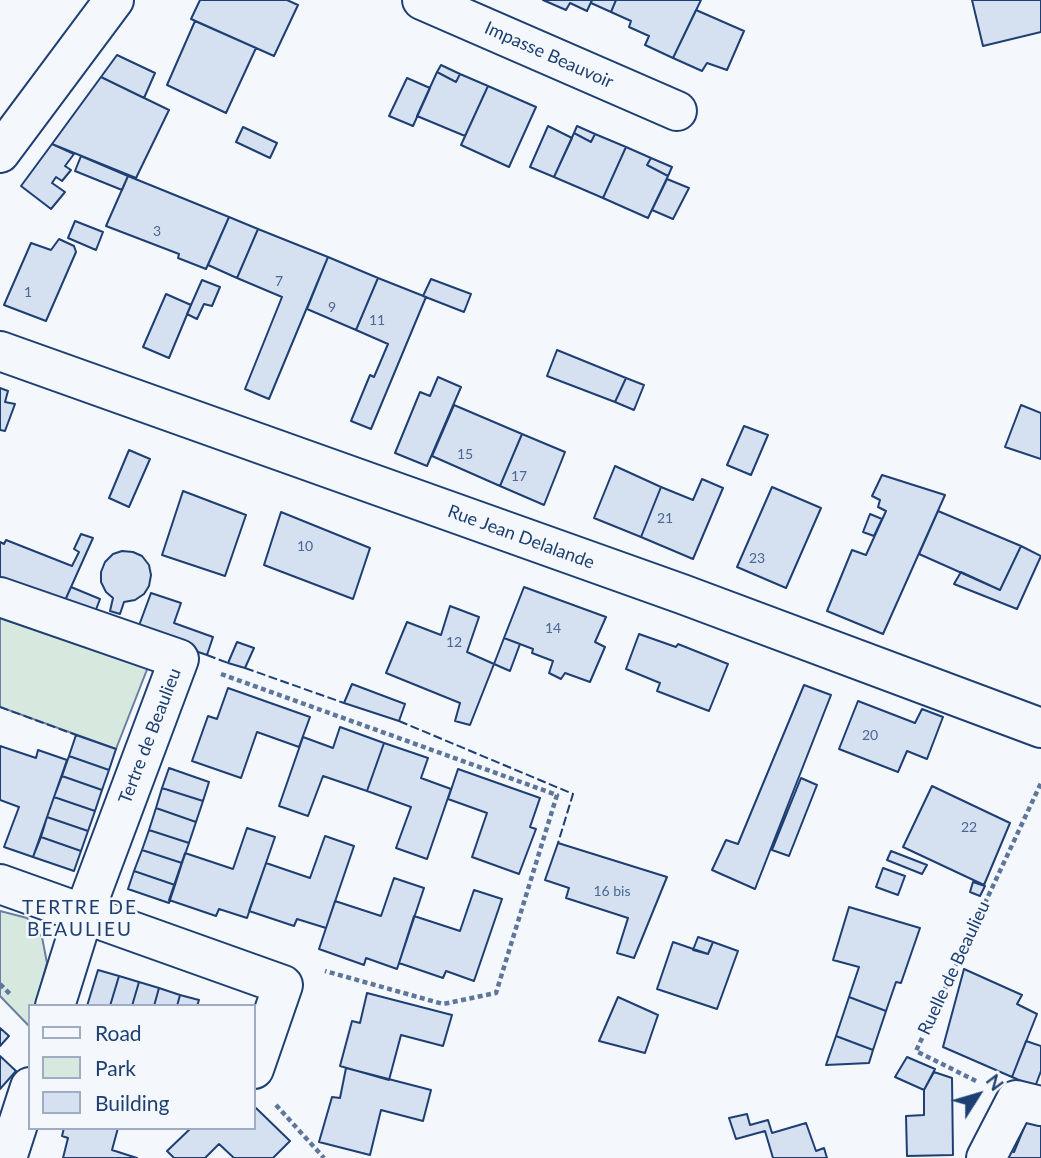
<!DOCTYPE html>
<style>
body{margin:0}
#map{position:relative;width:1041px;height:1158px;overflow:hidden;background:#f4f7fb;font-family:Lato,sans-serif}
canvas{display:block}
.legend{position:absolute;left:28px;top:1004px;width:228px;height:126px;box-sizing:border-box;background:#f4f7fb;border:2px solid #9eadc5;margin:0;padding:9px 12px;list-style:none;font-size:21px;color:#1d3f73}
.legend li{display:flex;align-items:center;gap:14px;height:35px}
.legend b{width:35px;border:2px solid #9eadc5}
.north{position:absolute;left:943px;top:1060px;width:70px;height:70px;-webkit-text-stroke:5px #f4f7fb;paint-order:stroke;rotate:53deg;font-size:19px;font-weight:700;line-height:28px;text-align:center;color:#1d3f73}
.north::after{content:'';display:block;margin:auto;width:24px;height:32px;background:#1d3f73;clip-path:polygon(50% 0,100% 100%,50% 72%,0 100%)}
</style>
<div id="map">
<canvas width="1041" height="1158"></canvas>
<ul class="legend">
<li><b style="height:9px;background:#f4f7fb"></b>Road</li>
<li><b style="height:19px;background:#d7e8df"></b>Park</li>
<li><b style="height:19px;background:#d5e0f0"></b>Building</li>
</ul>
<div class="north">N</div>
</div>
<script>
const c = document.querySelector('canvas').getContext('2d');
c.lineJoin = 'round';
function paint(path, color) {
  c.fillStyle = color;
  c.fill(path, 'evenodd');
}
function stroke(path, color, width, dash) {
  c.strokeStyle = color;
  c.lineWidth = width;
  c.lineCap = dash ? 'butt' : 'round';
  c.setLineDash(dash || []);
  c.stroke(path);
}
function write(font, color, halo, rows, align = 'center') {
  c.font = font + ' Lato,sans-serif';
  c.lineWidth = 5;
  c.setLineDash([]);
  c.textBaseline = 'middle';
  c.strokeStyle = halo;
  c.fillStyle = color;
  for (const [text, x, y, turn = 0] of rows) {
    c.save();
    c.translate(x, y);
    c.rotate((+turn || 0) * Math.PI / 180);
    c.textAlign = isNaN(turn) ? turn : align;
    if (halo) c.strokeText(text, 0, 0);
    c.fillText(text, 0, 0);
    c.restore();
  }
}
const green = new Path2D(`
 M0 612 148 667 116 749 0 707Z
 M0 911 27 918 42 937 47 963 35 1006H30L29 1026 0 996Z`);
paint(green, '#d7e8df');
stroke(green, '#687fa3', 2);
const building = new Path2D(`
 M200 0H287L298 5 274 56 191 19Z
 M543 0H592L587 11 570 3 566 10Z
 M592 0H616L611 12 591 3Z
 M616 0H701L673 58 645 45 649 36 629 27 631 21 611 12Z
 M972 0H1041V32L983 46Z
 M696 10 744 31 727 70 707 63 702 71 673 58Z
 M195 21 256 48 226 113 167 85Z
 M117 55 155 73 144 98 101 77Z
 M441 65 460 74 456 82 437 72Z
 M437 72 456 82 460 74 488 86 465 136 417 116Z
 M101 77 169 110 136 178 52 144Z
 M407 78 430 88 413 126 389 116Z
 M488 86 536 107 509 167 461 145Z
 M548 126 572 138 554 177 530 167Z
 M577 126 595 134 591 142 574 133Z
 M243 127 277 143 270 158 236 142Z
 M574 133 591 142 595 134 626 147 603 198 554 177Z
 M52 144 74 154 65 166 71 170 62 181 56 177 52 183 65 192 51 209 21 186Z
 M626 147 651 158 647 165 668 176 648 218 603 198Z
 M81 156 128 176 122 190 75 171Z
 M651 158 672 167 668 176 647 165Z
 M128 176 229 217 206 269 178 258 179 254 106 226Z
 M667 179 689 188 673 219 652 210Z
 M229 217 258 229 237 278 208 265Z
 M75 221 103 232 96 250 68 238Z
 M258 229 328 257 269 399 245 389 282 297 237 278Z
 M59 239 74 246 76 252 46 321 4 305 31 243 51 250Z
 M328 257 378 278 356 330 307 309Z
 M378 278 426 297 371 429 351 421 370 375 374 377 388 344 356 330Z
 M431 279 471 294 464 312 423 296Z
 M202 280 220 287 212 306 204 304 197 319 187 314Z
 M166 294 191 305 169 358 143 347Z
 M557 350 626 378 615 402 547 376Z
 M438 377 461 387 427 466 395 453 420 392 430 396Z
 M626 378 644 385 634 410 615 402Z
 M0 388 8 391 5 402 15 404 5 431 0 430Z
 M454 405 522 434 500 486 432 456Z
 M1021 405 1041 413V459L1005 447Z
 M744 426 768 435 751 475 727 465Z
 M522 434 565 452 544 505 500 486Z
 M129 450 150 459 129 507 109 498Z
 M615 466 661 487 641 537 594 518Z
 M882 475 945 495 883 634 827 611 852 550 866 555 886 511 878 507 880 500 872 496Z
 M702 479 723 488 693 559 641 537 661 487 693 500Z
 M772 487 821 508 786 588 737 567Z
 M183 491 246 515 225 576 162 555Z
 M938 511 1021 546 1000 590 919 554Z
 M281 512 370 548 353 599 264 565Z
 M870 514 882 519 874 536 863 532Z
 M81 534 93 538 63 605 0 582V542L4 544 6 540 72 566 79 552 74 549Z
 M1021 546 1041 556 1017 609 954 584 961 572 1000 590Z
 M122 551 133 552 142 556 149 565 151 575 149 586 144 594 135 600 124 602 120 614 110 611 113 598 106 592 101 582V572L105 562 113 554Z
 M71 587 100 599 94 615 63 605Z
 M524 587 606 617 595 642 605 647 590 682 565 673 561 679 549 673 553 661 532 653 533 649 504 638Z
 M151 593 181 603 174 623 213 637 207 655 137 631Z
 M450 606 479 617 467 652 494 664 470 725 455 721 460 703 386 673 407 622 441 635Z
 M639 634 676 647 678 644 728 664 709 711 657 691 660 683 626 669Z
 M504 638 520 644 510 671 494 664Z
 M237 642 254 648 245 668 228 663Z
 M352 684 405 704 399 721 344 703Z
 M804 685 831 695 755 889 712 870 726 840 738 844Z
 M228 688 310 717 299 747 257 732 241 778 192 761 208 716 217 719Z
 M858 701 915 723 922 709 943 717 927 759 907 751 898 772 839 749Z
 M340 727 384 743 367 791 323 776 308 816 279 806 303 737 333 748Z
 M76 735 116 749 109 770 69 756Z
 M384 743 428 758 421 778 451 789 427 859 396 848 411 807 367 791Z
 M0 746 36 758 38 750 67 760 33 857 4 847 19 807 0 800Z
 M69 756 109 770 102 790 62 776Z
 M169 768 209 782 203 801 162 788Z
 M458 769 540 798 530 827 536 829 519 874 472 857 487 813 448 799Z
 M62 776 102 790 95 811 54 797Z
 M801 778 817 785 789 856 772 850Z
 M932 786 1010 823 984 885 903 847Z
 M162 788 203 801 196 822 156 808Z
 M54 797 95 811 88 831 47 817Z
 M156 808 196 822 189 843 149 830Z
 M47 817 88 831 81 851 41 837Z
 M247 828 275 837 247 918 219 909 216 916 169 900 185 853 233 869Z
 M149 830 189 843 182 863 142 850Z
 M325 836 354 846 326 928 297 919 294 926 249 911 266 863 310 878Z
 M41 837 81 851 74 871 33 857Z
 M558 843 667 877 634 958 617 953 628 918 566 898 569 888 545 880Z
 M142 850 182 863 175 885 134 871Z
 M891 851 927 865 922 874 887 860Z
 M883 868 905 876 898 895 876 887Z
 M134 871 175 885 169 903 128 889Z
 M394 878 424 888 397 969 366 958 364 965 319 949 335 901 381 916Z
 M973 882 985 886 980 896 970 892Z
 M474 890 502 899 474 981 446 971 443 978 399 963 414 916 460 931Z
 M849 907 920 928 901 983 896 982 886 1011 849 997 859 967 833 960Z
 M698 937 713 942 708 954 693 950Z
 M673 942 708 954 713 942 738 951 717 1009 657 989Z
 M964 969 1022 995 1017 1004 1037 1014 1012 1077 943 1047Z
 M98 970 119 976 110 1006H87Z
 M119 976 139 982 132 1006H110Z
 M139 982 159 988 154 1006H132Z
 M159 988 180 995 177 1006H154Z
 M367 993 452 1015 443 1046 401 1035 389 1080 340 1066 352 1021 360 1023Z
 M180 995 199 1000 197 1006H177Z
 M618 997 658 1015 645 1053 599 1041Z
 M849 997 886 1011 873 1050 836 1036Z
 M0 1028 9 1036 0 1046Z
 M836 1036 873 1050 869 1063 826 1065Z
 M1026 1041 1041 1046V1071L1035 1087 1012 1077Z
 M0 1056 16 1071 0 1089Z
 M907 1057 935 1069 924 1090 895 1077Z
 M346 1068 431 1090 423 1121 381 1110 370 1155 319 1142 332 1097 340 1098Z
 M934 1072 952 1078 953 1155 907 1156 906 1116 924 1115V1090Z
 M256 1108 290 1141 273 1158H234L219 1144 205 1158H174L167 1151 191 1128H254V1110Z
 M747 1114 750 1125 768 1120 772 1133 806 1123 816 1151 824 1148 827 1158H773L765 1131 736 1139 729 1118Z
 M1028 1118 1041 1123V1158H1005L1007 1150 1014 1152Z
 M64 1128H118L112 1150 137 1158H63L68 1138 62 1136Z`);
paint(building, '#d5e0f0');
stroke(building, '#1d3f73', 2);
const street = new Path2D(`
 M422 0 677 111
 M0 153 114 0
 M0 351 682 594 1041 728
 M0 597 179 659 84 913 55 1006
 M0 884 283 985 254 1069
 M7 1158 30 1087
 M986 1158 1016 1100 1041 1106`);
stroke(street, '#1d3f73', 42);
stroke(new Path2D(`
 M221 674 557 795 496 993 443 1004 325 971
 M0 984 12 996
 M976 1081 916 1051 1041 783
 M276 1105 324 1158`), '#5e769c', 4.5, [5, 3.5]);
stroke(street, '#f4f7fb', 38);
stroke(new Path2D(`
 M207 655 228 663
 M245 668 344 703
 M0 707 76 735
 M399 721 573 794 558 843`), '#1d3f73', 2, [9, 3.5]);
write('14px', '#4b6792', null, [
 ["3",157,231],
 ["7",279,281],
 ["1",28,292],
 ["9",332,307],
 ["11",377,320],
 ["15",465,454],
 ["17",519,476],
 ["21",665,518],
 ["10",305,546],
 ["23",757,558],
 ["14",553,628],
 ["12",454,642],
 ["20",870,735],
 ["22",969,827],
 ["16 bis",612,891]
]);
write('18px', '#1d3f73', '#f4f7fb', [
 ["Impasse Beauvoir",549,55,24],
 ["Rue Jean Delalande",521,537,20],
 ["Tertre de Beaulieu",150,736,-69],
 ["Ruelle de Beaulieu",954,968,-65]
]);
c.letterSpacing = '2px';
write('19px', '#1d3f73', '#f4f7fb', [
 ["TERTRE DE",80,908],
 ["BEAULIEU",80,930]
]);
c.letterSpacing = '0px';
</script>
